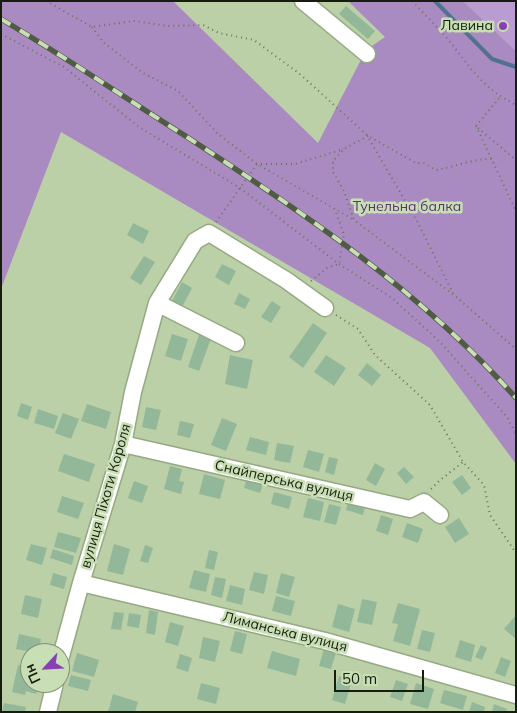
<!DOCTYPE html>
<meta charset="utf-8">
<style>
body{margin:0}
#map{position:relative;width:517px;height:713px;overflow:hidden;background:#bbd0a7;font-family:Mulish,sans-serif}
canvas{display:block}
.frame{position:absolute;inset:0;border:2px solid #161d0e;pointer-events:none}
.north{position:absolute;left:20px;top:643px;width:50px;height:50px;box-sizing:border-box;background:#c8deb4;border:1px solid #819172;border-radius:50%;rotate:245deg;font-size:14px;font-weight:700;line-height:20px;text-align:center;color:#161d0e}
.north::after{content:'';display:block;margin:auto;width:18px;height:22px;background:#8841b4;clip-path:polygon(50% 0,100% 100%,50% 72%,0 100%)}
.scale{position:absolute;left:334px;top:670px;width:90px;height:22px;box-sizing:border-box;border:2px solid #161d0e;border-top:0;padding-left:6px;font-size:15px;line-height:18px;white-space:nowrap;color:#161d0e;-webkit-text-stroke:4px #c8deb4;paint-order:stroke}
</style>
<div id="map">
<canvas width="517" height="713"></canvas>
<div class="frame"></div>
<div class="north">Пн</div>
<div class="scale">50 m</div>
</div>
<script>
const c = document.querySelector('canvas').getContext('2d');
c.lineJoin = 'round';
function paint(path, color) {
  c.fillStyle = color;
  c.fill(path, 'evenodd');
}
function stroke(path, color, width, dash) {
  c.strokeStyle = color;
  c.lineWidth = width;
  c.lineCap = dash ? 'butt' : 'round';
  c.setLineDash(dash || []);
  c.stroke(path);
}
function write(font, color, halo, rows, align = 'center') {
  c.font = font + ' Mulish,sans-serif';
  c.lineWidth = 5;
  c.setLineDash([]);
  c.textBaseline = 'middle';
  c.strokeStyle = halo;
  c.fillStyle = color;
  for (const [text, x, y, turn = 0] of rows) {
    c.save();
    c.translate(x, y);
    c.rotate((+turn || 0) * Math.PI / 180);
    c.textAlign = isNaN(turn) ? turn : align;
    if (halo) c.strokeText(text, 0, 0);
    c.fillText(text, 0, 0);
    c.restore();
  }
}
paint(new Path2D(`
 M463 1H516V51Z`), '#ba9cd1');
paint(new Path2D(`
 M1 1H173L318 143 366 50 385 37 348 1H463L516 51V464L430 348 61 132 1 289Z`), '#aa8bc1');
stroke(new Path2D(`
 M435 1 492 59 516 67`), '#51728e', 4);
paint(new Path2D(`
 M346 6 375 31 368 39 339 14Z
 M133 223 149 231 143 244 127 235Z
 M144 256 155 262 141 285 130 278Z
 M222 264 236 271 229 285 215 277Z
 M182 282 192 288 181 309 171 303Z
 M239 293 250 299 245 309 234 304Z
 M272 301 281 307 271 323 261 317Z
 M313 323 327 333 303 368 289 357Z
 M200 332 212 336 199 371 188 367Z
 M172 334 188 339 181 361 165 356Z
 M230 355 253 360 247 389 225 384Z
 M326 355 346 368 334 386 314 372Z
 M367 363 381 375 372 386 358 375Z
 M21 403 32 407 28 420 17 416Z
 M87 404 111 412 106 429 81 421Z
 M146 407 161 410 156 430 142 427Z
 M38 409 58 416 54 429 34 423Z
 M63 413 79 419 71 439 55 433Z
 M222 418 237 424 226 451 211 445Z
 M180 421 194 424 190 438 177 435Z
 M250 437 269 442 266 455 246 450Z
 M277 443 294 446 290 463 274 460Z
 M308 450 324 454 319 472 303 467Z
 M64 454 95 464 89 482 58 471Z
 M329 457 338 459 334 475 325 472Z
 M375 463 385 469 376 486 366 480Z
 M170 466 182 469 179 481 184 482 181 494 164 489Z
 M404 467 414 477 406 484 397 473Z
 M204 474 225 480 220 499 199 494Z
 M462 475 471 488 462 495 452 482Z
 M247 476 264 481 260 493 244 488Z
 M134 481 148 486 142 503 128 498Z
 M274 492 292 497 289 509 271 504Z
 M62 496 84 503 78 519 57 512Z
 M308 498 324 502 320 521 303 517Z
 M349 498 366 503 363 515 346 510Z
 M329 504 341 507 336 525 324 522Z
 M381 515 393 519 388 535 376 531Z
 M459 518 469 534 455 543 445 527Z
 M407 523 423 529 418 543 402 537Z
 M58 532 81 538 76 553 54 547Z
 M31 544 47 548 42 565 26 560Z
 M114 544 130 549 123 575 107 571Z
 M145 545 153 548 148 563 140 561Z
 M53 549 74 556 72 565 50 558Z
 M209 550 218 552 214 570 205 568Z
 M194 570 210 574 206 592 189 588Z
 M254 572 268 575 264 594 249 590Z
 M53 573 67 577 64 589 50 585Z
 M281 573 295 577 289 597 276 593Z
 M215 577 226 579 222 598 211 595Z
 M230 585 245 589 242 605 226 601Z
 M25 595 42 599 38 618 21 614Z
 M276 596 295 601 291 616 272 611Z
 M362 599 377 602 372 625 357 622Z
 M398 603 420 609 410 646 393 641 398 624 392 623Z
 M338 604 355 609 349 632 332 627Z
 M149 610 158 612 155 635 146 633Z
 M114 612 124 613 121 630 111 629Z
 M129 613 141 615 139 628 127 626Z
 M516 615V639L504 629Z
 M170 622 184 626 178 646 165 642Z
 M422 630 435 633 430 652 417 649Z
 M235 631 247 634 242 654 230 651Z
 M19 634 41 639 38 653 16 649Z
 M203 637 220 641 215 662 199 658Z
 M460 640 475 645 471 662 455 657Z
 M481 645 487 648 482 660 475 657Z
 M324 649 336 653 331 669 319 666Z
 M272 651 300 659 296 676 267 668Z
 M77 653 99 660 94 677 72 671Z
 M180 654 192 658 188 672 176 668Z
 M501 657 511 661 505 677 495 673Z
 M18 665 30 668 28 681 38 684 36 694 26 691 25 695 12 692Z
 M71 675 91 680 88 691 68 686Z
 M339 676 352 680 345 704 332 700Z
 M396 680 408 684 402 701 390 697Z
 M201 683 220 688 216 704 197 699Z
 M416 683 434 689 428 709 410 704Z
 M444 690 467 696 463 710 440 703Z
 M113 694 138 702 135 712H108Z
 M472 702 485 707 484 712H469Z
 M4 703 26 707 25 712H2Z
 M494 704 507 709 506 712H492Z`), '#92b899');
const minor = new Path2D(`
 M303 1 367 54
 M157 303 236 343
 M123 444 410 509 424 502 440 515
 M81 583 325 641 516 695
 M60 660 81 583 123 444 133 392 157 303 195 241 209 233 286 280 325 308
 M48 712 55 683`);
stroke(minor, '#95aa82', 19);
stroke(new Path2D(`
 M46 1 92 27 134 21 167 26 203 25 219 33 254 40 301 75 368 136 416 163H424L436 170C455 167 474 158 493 159
 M412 1C426 16 442 31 454 47 476 75 484 88 516 105
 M92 27 104 43 143 73 178 91 218 134 257 164 354 220
 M1 34 64 67 139 127 240 188 339 264 392 298 439 341 507 417 516 434
 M476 126 516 211
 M476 126 500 97
 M478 128 516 160
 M368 136 344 149 333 161V172L344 191 354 220 454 295 516 349
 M369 139 417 221 453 293
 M216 222 257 164H295L344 149
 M311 281 327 268 339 264 344 235 335 209
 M336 315 358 329 375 355 430 405 463 462 484 485 490 515 516 553
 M431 489 439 481 463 462`), '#677559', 2, [1, 4]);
stroke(minor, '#fff', 16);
const rail = new Path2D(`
 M1 19C64 56 125 98 187 137 305 214 422 292 516 398`);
stroke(rail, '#4f5b43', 5.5);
stroke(rail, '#c8deb4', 4, [11]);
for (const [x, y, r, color] of [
 [503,26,5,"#8841b4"]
]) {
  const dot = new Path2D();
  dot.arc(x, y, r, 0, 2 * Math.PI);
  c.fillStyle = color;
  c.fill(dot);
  stroke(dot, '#c8deb4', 2);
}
write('14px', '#161d0e', '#c8deb4', [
 ["Лавина",493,26]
], 'right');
write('14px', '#5b3376', '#c8deb4', [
 ["Тунельна балка",407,207]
]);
write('14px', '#161d0e', '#c8deb4', [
 ["Снайперська вулиця",284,481,13],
 ["вулиця Піхоти Короля",106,496,-74],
 ["Лиманська вулиця",285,632,14]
]);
</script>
